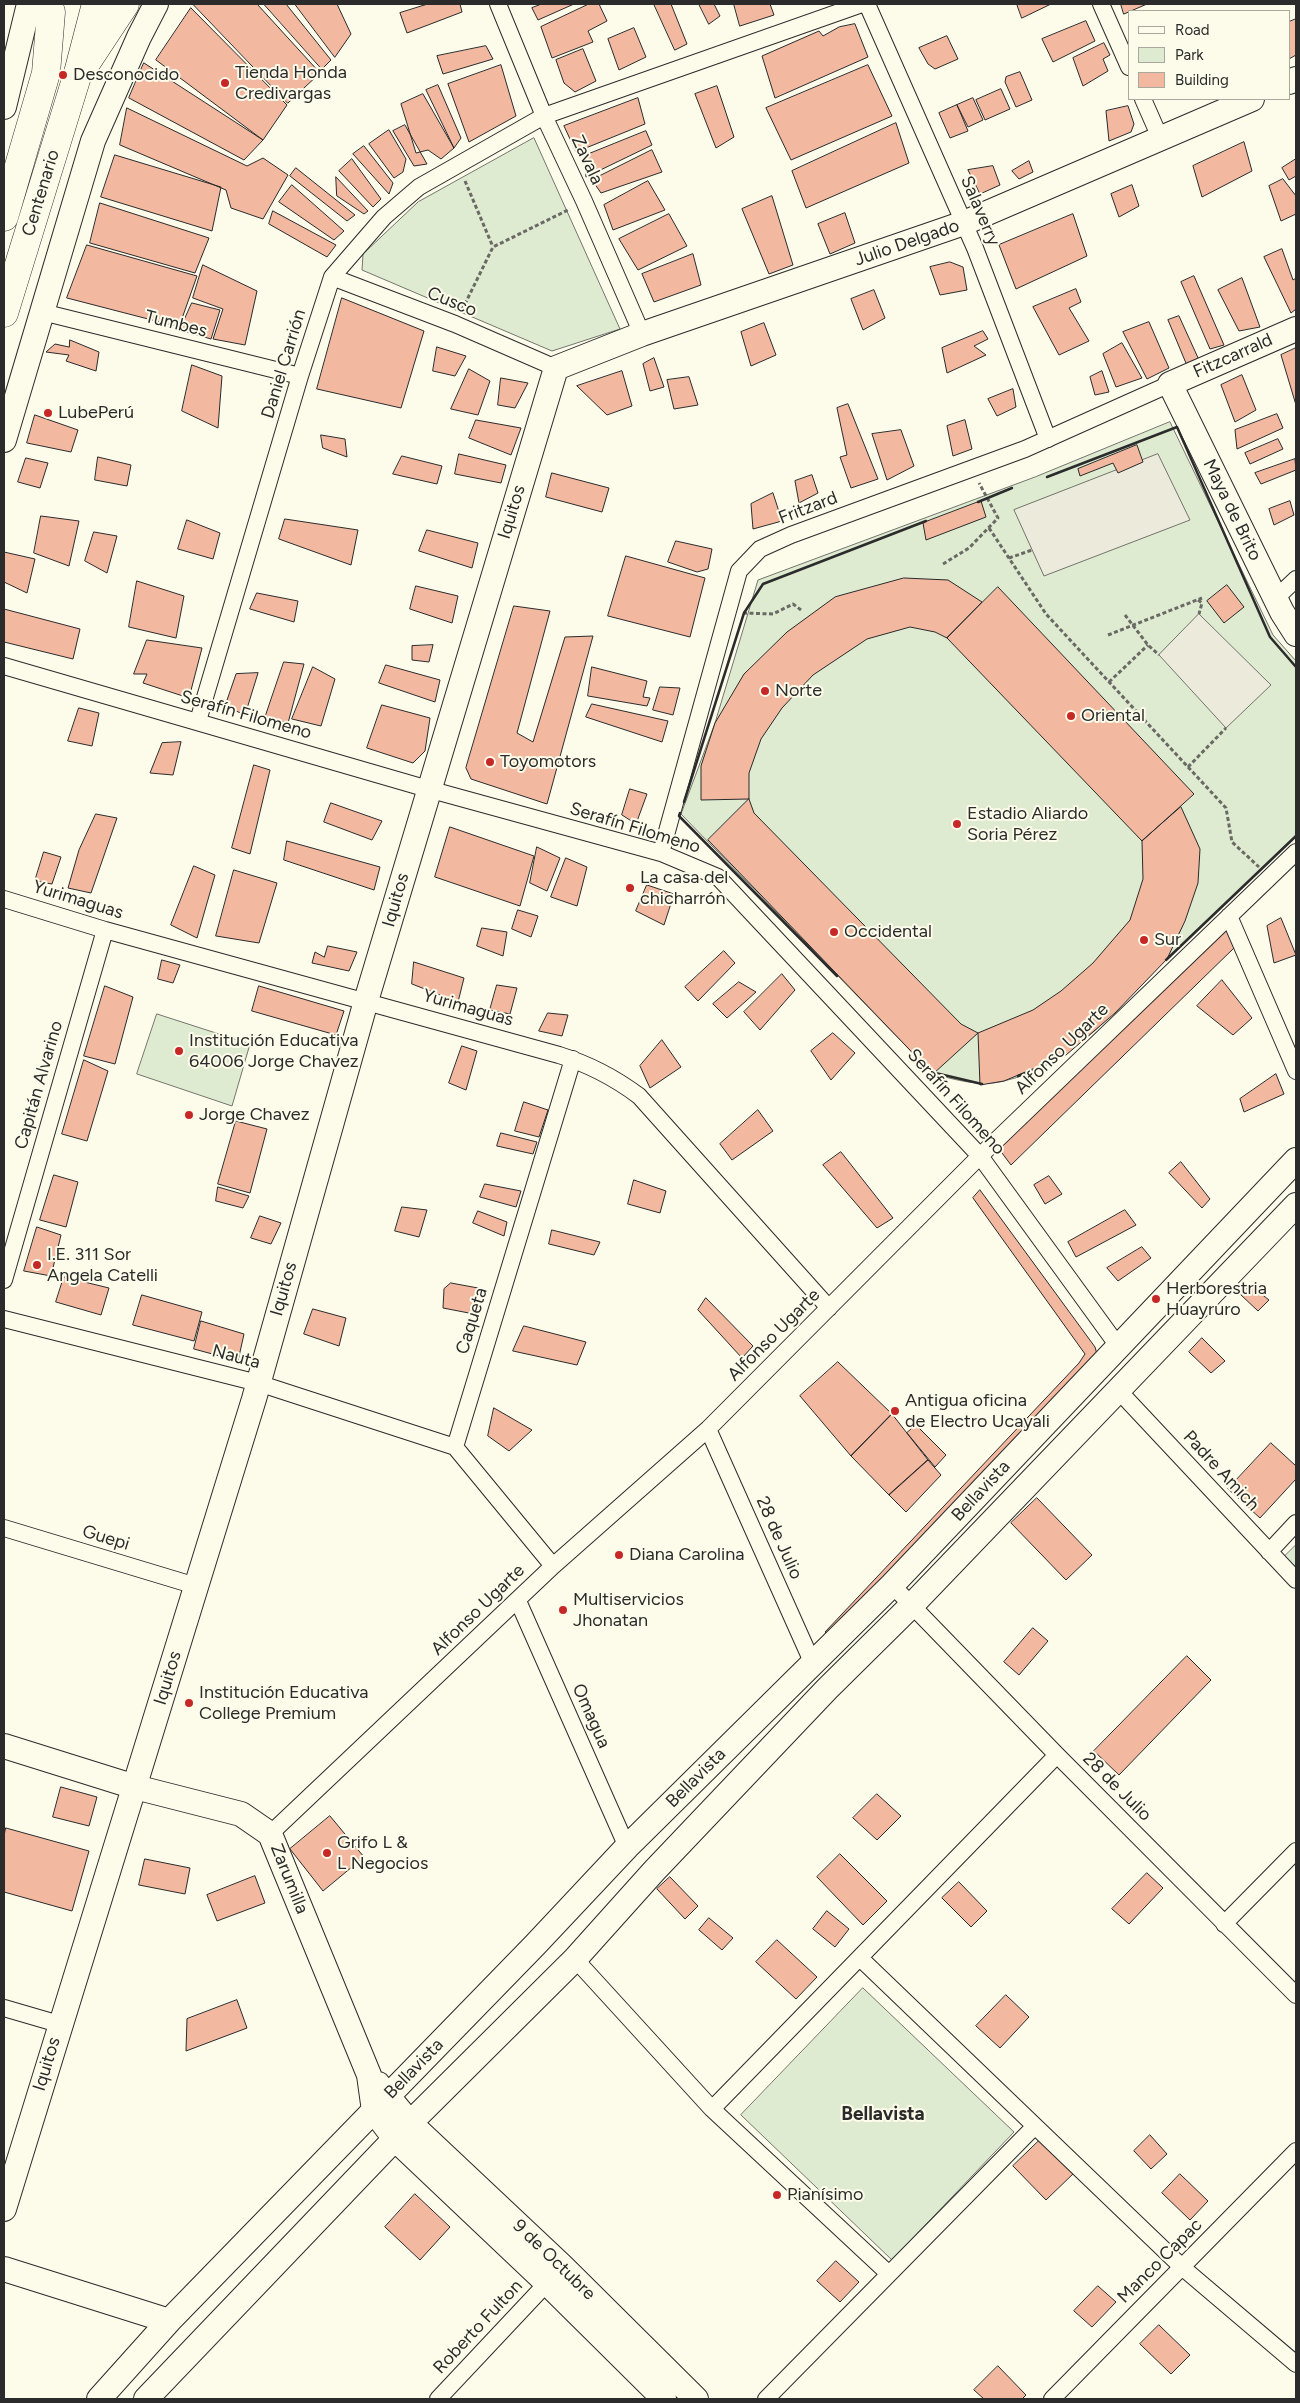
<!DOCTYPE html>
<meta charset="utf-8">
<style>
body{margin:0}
#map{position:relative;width:1300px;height:2403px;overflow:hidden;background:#fdfbea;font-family:Figtree,sans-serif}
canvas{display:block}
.frame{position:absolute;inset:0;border:5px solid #2b2b2b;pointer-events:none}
.legend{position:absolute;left:1128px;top:10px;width:162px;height:90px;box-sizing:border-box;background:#fdfbea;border:1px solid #a9a89e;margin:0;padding:6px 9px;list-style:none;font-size:15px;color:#2b2b2b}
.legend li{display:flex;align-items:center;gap:10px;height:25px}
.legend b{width:25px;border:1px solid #a9a89e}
</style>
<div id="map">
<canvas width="1300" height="2403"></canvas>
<div class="frame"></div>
<ul class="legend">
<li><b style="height:6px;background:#fdfbea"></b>Road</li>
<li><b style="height:14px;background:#deebd1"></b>Park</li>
<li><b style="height:14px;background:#f2b8a0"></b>Building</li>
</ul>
</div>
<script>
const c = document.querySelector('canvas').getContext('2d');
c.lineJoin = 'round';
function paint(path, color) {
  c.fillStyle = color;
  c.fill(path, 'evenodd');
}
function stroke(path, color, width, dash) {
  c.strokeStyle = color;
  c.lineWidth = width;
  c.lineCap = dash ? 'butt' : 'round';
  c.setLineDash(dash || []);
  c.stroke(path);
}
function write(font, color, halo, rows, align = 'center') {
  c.font = font + ' Figtree,sans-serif';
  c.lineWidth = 4;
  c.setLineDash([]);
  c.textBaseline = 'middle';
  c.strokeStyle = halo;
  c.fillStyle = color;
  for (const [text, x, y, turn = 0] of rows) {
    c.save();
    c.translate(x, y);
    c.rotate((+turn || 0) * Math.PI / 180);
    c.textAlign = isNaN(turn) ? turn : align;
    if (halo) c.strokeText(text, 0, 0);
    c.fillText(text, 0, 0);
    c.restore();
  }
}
const green = new Path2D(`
 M534 138 620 329 552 351 362 270 363 254 418 202Z
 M1170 422 1273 635 1296 661V835C1254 876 1210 917 1168 958 1119 1006 1074 1065 1004 1081 980 1087 957 1080 933 1074L681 814 715 723 758 580 1035 477Z
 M157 1014 250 1044 232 1106 137 1074Z
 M1296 1545V1572L1283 1558Z
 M863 1988 1014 2132 892 2260 741 2115Z`);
paint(green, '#deebd1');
stroke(green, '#74746e', 1);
const parking = new Path2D(`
 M1158 454 1190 520 1044 576 1014 510Z
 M1199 614 1271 685 1226 728 1159 655Z`);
paint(parking, '#eceadb');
stroke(parking, '#74746e', 1);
const building = new Path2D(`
 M193 4H257L320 73 288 103Z
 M264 4H286L331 60 322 69Z
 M295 4H337L351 34 335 57Z
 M428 4H460L462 12 407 33 400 13Z
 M542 4H574L538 20 532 8Z
 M589 4H599L607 21 588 31 593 42 552 58 541 27Z
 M654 4H671L687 44 675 50Z
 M699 4H714L720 16 709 24Z
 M734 4H770L774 15 740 26Z
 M1017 4H1051L1022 18Z
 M1121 4H1147L1124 14Z
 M191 8 287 105 263 140 156 60Z
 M1296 19V55L1289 59V22Z
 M1086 21 1095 41 1053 62 1042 39Z
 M855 24 868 57 775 98 762 56 819 31 823 36 839 27Z
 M634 28 646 57 619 70 608 39Z
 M947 36 958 59 935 69 928 64 919 48Z
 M1104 43 1110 55 1103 59 1108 71 1083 86 1073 58Z
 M486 46 493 59 443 74 437 56Z
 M583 49 596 81 575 92 564 83 556 60Z
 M144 63 263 140 244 160 129 98Z
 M501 65 516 116 469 142 448 84Z
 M868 65 892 116 791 160 766 108Z
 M1020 72 1032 100 1016 107 1005 82 1006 77Z
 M438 85 461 138 454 148 426 90Z
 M717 86 734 137 716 148 695 94Z
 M1001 89 1010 109 985 120 976 100Z
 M423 94 454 148 441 159 428 150 416 153 401 104Z
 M638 98 645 124 576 152 564 126Z
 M973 98 983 120 968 127 957 105Z
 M957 105 968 131 950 138 939 113Z
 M1128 106 1134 124 1131 132 1109 141 1106 111Z
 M127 108 247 166 263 158 288 175 263 219 231 208 226 190 120 145Z
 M896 123 909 163 806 208 792 171Z
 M405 125 427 164 414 166 393 131Z
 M389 130 406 159 403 172 394 178 369 144Z
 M646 131 652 145 586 177 584 156Z
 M1244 142 1252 171 1202 197 1193 166Z
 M364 146 393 183 389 194 353 154Z
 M652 150 662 172 601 193 592 180Z
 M115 155 221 187 212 231 101 197Z
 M352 159 381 199 373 207 339 171Z
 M1296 159V176L1289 180 1282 168Z
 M1029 161 1033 172 1019 179 1012 171Z
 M993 166 1000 185 980 194 968 170Z
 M296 168 355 215 347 221 290 176Z
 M336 177 368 211 364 214 337 196Z
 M1283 179 1296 196V214L1281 221 1269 186Z
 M648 181 665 210 613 230 604 205Z
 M292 185 344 231 334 240 279 202Z
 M1132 185 1139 206 1119 217 1111 194Z
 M772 196 793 265 769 274 742 209Z
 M100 203 209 238 195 273 90 243Z
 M273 211 336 245 327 257 269 224Z
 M845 213 855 243 830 254 818 224Z
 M669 214 687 246 638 270 619 239Z
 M1073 214 1087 256 1016 289 999 245Z
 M87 245 197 276 179 327 67 298Z
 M1282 249 1293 280 1296 278V309L1291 313 1264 257Z
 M693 254 701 285 654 302 642 274Z
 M950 262 963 267 967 290 940 295 930 267Z
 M203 265 257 291 245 345 213 339 223 309 193 298Z
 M1194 276 1224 345 1210 349 1181 282Z
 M1242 278 1260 327 1239 331 1218 290Z
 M1076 289 1081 302 1069 308 1089 341 1059 355 1033 307Z
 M874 290 885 318 863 330 851 299Z
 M342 298 424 331 401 408 317 389Z
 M192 303 220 310 211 339 180 330Z
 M1179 316 1199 360 1188 368 1168 320Z
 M1149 322 1169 368 1147 379 1123 332Z
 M764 323 776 355 751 366 741 332Z
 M983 331 988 339 974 346 986 355 947 373 942 348Z
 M70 340 99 352 96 371 66 361 69 355 46 352 55 344 69 347Z
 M1122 343 1142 378 1116 387 1103 354Z
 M437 347 466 356 455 376 433 371Z
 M1296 348V405L1281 355Z
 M654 358 664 387 650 391 643 364Z
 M192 365 222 376 218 428 182 411Z
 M469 369 490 381 478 415 451 409Z
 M622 371 632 406 607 415 577 386Z
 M1102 371 1109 392 1095 395 1090 377Z
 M1242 375 1256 410 1235 422 1221 385Z
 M689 377 698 405 674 409 667 380Z
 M501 378 528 383 515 408 498 405Z
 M1013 389 1016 407 997 416 988 399Z
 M848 404 878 479 851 488 840 457 847 455 837 408Z
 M1277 414 1283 428 1237 449 1235 430Z
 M35 415 78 430 71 452 27 443Z
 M476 420 521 428 511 455 469 438Z
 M965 420 972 449 953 456 947 426Z
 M901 430 914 466 887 480 872 434Z
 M321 435 345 439 347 457 323 448Z
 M1278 439 1283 449 1250 464 1245 453Z
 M1137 445 1143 462 1118 473 1113 463 1080 476 1078 469Z
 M459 454 506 465 501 483 455 474Z
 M402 456 442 466 437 484 393 474Z
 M98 457 131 465 127 486 95 480Z
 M26 458 48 463 40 488 18 482Z
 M1295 459 1296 470 1261 484 1255 473Z
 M552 473 609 488 602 512 546 497Z
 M812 475 818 493 799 503 795 481Z
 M773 493 782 521 753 529 751 504Z
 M981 501 986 517 926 540 923 523Z
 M1290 501 1294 515 1274 525 1269 509Z
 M41 516 79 521 69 566 34 553Z
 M285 519 358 530 351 565 279 539Z
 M187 520 220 533 213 559 178 549Z
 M427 530 478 543 472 568 419 551Z
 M94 532 117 536 107 573 85 561Z
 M676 541 712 549 708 569 697 572 668 562Z
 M4 552 35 559 27 593 4 582Z
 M626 556 705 578 690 637 608 616Z
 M904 578 948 580 982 602 947 638 935 632 910 627 867 639 813 675 782 708 761 739 749 773V799L701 800V766L715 723 744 674 787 632 835 597Z
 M137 581 184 596 176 638 129 627Z
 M1227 585 1244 607 1224 623 1207 601Z
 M416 586 458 596 452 623 410 609Z
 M998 587 1194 794 1142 841 947 638Z
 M257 593 298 601 294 622 250 609Z
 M514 606 550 611 517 733 533 742 565 637 593 636 547 804 471 779 466 768Z
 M4 609 80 629 73 659 4 642Z
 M147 640 202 648 189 698 143 683 147 674H134Z
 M433 645 429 662 412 660V646Z
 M284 662 304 664 288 723 265 718Z
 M386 665 440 680 435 702 379 683Z
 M313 667 335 679 321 726 292 719Z
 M592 667 647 681 643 697 650 698 647 706 588 696Z
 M258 673 245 715 225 706 236 674Z
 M660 687 680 688 673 715 653 710Z
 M592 704 668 721 662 742 586 717Z
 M382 705 430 718 425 751 413 763 367 748Z
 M79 708 99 713 92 746 68 741Z
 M181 742 173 775 150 773 162 743Z
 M254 765 270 770 250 854 232 848Z
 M630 789 647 794 636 824 622 815Z
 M749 799 754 813 961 1024 978 1033 933 1074 708 840Z
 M331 803 382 821 372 840 324 822Z
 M1181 807 1200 849 1198 883 1185 921 1167 959 1115 1013 1066 1055 1004 1081 980 1085 978 1033 1033 1010 1061 991 1093 963 1130 920 1143 879 1142 841Z
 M96 814 117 818 91 893 68 888 79 850Z
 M450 827 534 856 520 906 435 877Z
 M287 841 380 867 374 890 284 860Z
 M537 847 560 858 547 891 530 883Z
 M44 852 61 857 52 884 35 881Z
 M566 858 587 867 577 906 551 897Z
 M194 866 215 875 197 938 171 925Z
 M234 870 277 883 259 943 216 936Z
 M647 885 674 894 664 925 636 911Z
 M518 910 538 916 531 937 512 929Z
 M1281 918 1296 955 1274 963 1267 926Z
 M482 928 507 932 503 956 477 946Z
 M1227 930 1235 947 1011 1165 999 1149Z
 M328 946 357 952 349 971 312 963 315 952 324 957Z
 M724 951 735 963 698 1001 685 987Z
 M162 960 180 965 173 983 158 979Z
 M414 962 464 978 458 1002 412 984Z
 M782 974 795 990 760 1030 744 1012Z
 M1222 980 1252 1018 1233 1035 1197 1006Z
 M739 982 756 992 727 1018 713 1004Z
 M497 985 517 988 510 1014 490 1010Z
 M105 986 133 997 115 1064 84 1056Z
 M259 986 344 1011 336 1035 252 1011Z
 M548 1013 568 1015 562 1036 539 1031Z
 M833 1033 855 1053 831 1080 811 1051Z
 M662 1040 681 1067 650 1088 640 1066Z
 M462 1046 477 1051 466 1090 449 1083Z
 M84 1060 108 1071 87 1141 62 1134Z
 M1276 1074 1284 1094 1244 1112 1240 1099Z
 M524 1102 548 1110 539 1137 515 1131Z
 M758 1110 773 1131 732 1160 720 1144Z
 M236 1121 267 1129 250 1193 218 1184Z
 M501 1133 537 1142 533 1154 497 1146Z
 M841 1152 893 1218 877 1228 823 1165Z
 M1181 1162 1210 1199 1202 1208 1169 1173Z
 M54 1175 78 1182 66 1227 40 1220Z
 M1049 1176 1062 1194 1045 1204 1034 1185Z
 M634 1180 666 1191 660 1213 628 1204Z
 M485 1184 521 1191 516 1207 480 1197Z
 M218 1187 249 1196 243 1208 216 1201Z
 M980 1190 1095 1347 1098 1358 833 1640 825 1632 1079 1363 1085 1354 973 1198Z
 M402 1207 427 1210 419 1237 395 1231Z
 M1125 1210 1136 1225 1076 1257 1068 1242Z
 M478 1211 507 1222 504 1236 473 1223Z
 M260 1216 281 1223 271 1244 251 1238Z
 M37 1227 61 1235 51 1276 24 1271Z
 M552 1230 600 1242 594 1255 549 1244Z
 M1142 1247 1151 1258 1118 1281 1107 1268Z
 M64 1277 109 1288 101 1315 56 1302Z
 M451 1283 478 1288 474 1314 443 1308 444 1289Z
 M1250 1285 1269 1300 1258 1311 1241 1295Z
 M142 1295 202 1312 194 1341 133 1325Z
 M706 1298 753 1346 742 1358 698 1310Z
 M313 1309 346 1318 339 1346 304 1334Z
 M201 1321 244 1334 238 1361 194 1349Z
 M524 1326 586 1342 577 1365 513 1351Z
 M1202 1338 1225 1361 1211 1373 1189 1352Z
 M838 1362 892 1414 851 1456 800 1396Z
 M494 1408 532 1430 509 1451 488 1436Z
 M892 1414 928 1460 889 1495 851 1456Z
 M916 1425 946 1455 935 1467 907 1433Z
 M1271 1443 1296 1466V1479L1260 1518 1228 1489Z
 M928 1460 941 1475 906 1512 889 1495Z
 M1037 1498 1092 1555 1066 1580 1011 1523Z
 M1033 1628 1048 1641 1019 1675 1004 1662Z
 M1187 1656 1211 1680 1119 1775 1094 1751Z
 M61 1787 97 1797 89 1826 53 1817Z
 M877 1794 901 1816 877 1840 853 1818Z
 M330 1816 364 1857 323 1891 290 1849Z
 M6 1828 89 1851 72 1911 4 1892V1836Z
 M840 1854 887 1901 863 1925 817 1877Z
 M145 1859 190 1868 185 1894 139 1885Z
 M1147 1873 1163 1888 1129 1924 1112 1909Z
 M255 1876 265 1903 217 1921 207 1895Z
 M670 1877 698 1906 685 1919 657 1889Z
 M959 1882 987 1911 971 1927 942 1898Z
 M827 1911 849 1929 835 1947 813 1929Z
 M709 1918 733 1938 722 1950 699 1930Z
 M777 1940 817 1977 796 1999 756 1962Z
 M1006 1995 1029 2017 1000 2048 976 2026Z
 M237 2000 247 2028 186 2051 187 2019Z
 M1150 2135 1167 2154 1151 2169 1134 2151Z
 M1042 2138 1075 2172 1046 2200 1013 2166Z
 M1180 2174 1208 2201 1190 2220 1162 2193Z
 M415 2194 450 2227 420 2260 385 2227Z
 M836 2261 859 2282 840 2302 817 2281Z
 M1098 2286 1116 2302 1092 2327 1074 2311Z
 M1159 2325 1190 2355 1171 2374 1140 2344Z
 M998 2366 1026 2395 1022 2399H984L974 2390Z`);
paint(building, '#f2b8a0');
stroke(building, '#2b2b2b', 1);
const street = new Path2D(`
 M498 4 544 116 584 201 642 334
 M867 4 975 248 1048 439
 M1101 4 1129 67
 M1143 99 1161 140
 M332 277 455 324 556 368
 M42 312 300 376
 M1276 598 1296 579
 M4 666 428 789 661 853 718 877 980 1156 1118 1346
 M198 721 300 376 332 277 384 217 419 187 544 116 862 4
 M661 853 739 571 760 549 791 535 1025 449 1170 384
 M4 899 105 930 559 1055C588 1064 615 1078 639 1096L829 1308
 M1229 916 1296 1071
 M4 1280 105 930
 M4 1319 258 1383 455 1447
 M1117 1389 1296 1580
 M708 1429 813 1664
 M4 1528 196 1586
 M1269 1552 1296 1523
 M553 1566 455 1447 573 1059
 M892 1585 1057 1755 1296 1995
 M518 1601 627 1847
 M270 1834 553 1566 708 1429 980 1156 1296 852
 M1224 1924 1296 1851
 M860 1958 1183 2268 1296 2364
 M575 1959 712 2109 889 2274
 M4 2008 59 2024
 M712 2109 1057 1755
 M438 2399 547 2283
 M766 2399 1035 2126
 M1052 2399 1296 2151`);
const secondary = new Path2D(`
 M1289 82 1296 79
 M4 107 29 4
 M1296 329 1170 384 1282 612 1296 634
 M4 440 93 141 139 37 156 4
 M4 1746 135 1787 241 1814 270 1834 369 2075 374 2111 395 2139 547 2283 664 2399
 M378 2084 410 2123 563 2267 696 2399
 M4 2209 254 1399 366 1001 556 368 642 334 964 223 1252 99
 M4 2269 169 2321
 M99 2399 169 2321 535 1945 627 1847 892 1585 1296 1160
 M146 2399 410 2123 575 1959 654 1871 827 1689 912 1605 1296 1205`);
const highway = new Path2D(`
 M88 60 125 4
 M4 217 46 73 51 12 48 4
 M4 313 78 73 96 4`);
stroke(street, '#2b2b2b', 18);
stroke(secondary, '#2b2b2b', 26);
stroke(highway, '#2b2b2b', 29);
stroke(new Path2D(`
 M465 181 493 247
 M462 310 493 247 570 209
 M989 528 1046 614 1226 808 1232 842 1259 867
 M1009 558 1032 550
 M943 564 969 548 998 518 979 483
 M1198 600 1202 603 1199 614
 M743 613 773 614 793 604 801 610
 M1125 615 1148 645 1159 655
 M1108 635 1202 598
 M1109 682 1148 645
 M1188 767 1226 728`), '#6a6964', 3, [4, 2.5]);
stroke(street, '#fdfbea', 16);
stroke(secondary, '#fdfbea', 24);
stroke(highway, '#fdfbea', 28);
stroke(new Path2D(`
 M1047 477 1177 427 1270 637 1296 667
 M978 502 1012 488
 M684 802 744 613 763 584 926 521
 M680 813 679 816 837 976
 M1166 960 1296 836
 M931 1072 982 1084
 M1018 1076 1044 1066`), '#2b2b2b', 2.5);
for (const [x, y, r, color] of [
 [63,75,5,"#c62828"],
 [225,83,5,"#c62828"],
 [48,413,5,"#c62828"],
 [765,691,5,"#c62828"],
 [1071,716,5,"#c62828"],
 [490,762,5,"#c62828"],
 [957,824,5,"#c62828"],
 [630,888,5,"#c62828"],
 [834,932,5,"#c62828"],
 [1144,940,5,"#c62828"],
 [179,1051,5,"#c62828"],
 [189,1115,5,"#c62828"],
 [37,1265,5,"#c62828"],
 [1156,1299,5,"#c62828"],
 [895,1411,5,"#c62828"],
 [619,1555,5,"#c62828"],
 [563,1610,5,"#c62828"],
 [189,1703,5,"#c62828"],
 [327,1853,5,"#c62828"],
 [777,2195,5,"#c62828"]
]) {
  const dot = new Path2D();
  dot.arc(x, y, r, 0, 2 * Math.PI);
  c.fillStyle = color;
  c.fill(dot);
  stroke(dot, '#fdfbea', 2);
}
write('18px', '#2b2b2b', '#fdfbea', [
 ["Tienda Honda",235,73],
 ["Credivargas",235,94],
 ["Desconocido",73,75],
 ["LubePerú",58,413],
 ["Norte",775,691],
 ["Oriental",1081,716],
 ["Toyomotors",500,762],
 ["Estadio Aliardo",967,814],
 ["Soria Pérez",967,835],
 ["La casa del",640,878],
 ["chicharrón",640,899],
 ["Occidental",844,932],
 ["Sur",1154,940],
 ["Institución Educativa",189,1041],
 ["64006 Jorge Chavez",189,1062],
 ["Jorge Chavez",199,1115],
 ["I.E. 311 Sor",47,1255],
 ["Angela Catelli",47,1276],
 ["Herborestria",1166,1289],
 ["Huayruro",1166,1310],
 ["Antigua oficina",905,1401],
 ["de Electro Ucayali",905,1422],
 ["Diana Carolina",629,1555],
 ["Multiservicios",573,1600],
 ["Jhonatan",573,1621],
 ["Institución Educativa",199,1693],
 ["College Premium",199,1714],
 ["Grifo L &",337,1843],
 ["L Negocios",337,1864],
 ["Pianísimo",787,2195]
], 'left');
write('18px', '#2b2b2b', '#fdfbea', [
 ["Zavala",587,160,65],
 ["Centenario",41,193,-73],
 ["Salaverry",980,211,67],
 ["Julio Delgado",907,243,-19],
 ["Cusco",452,302,22],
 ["Tumbes",176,324,14],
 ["Fitzcarrald",1233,356,-24],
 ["Daniel Carrión",284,364,-73],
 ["Fritzard",808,508,-21],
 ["Maya de Brito",1232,510,64],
 ["Iquitos",512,512,-73],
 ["Serafín Filomeno",246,715,16],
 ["Serafín Filomeno",635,828,17],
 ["Yurimaguas",78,900,17],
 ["Iquitos",396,900,-74],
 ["Yurimaguas",468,1008,16],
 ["Alfonso Ugarte",1062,1049,-44],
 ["Capitán Alvarino",39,1085,-74],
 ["Serafín Filomeno",956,1102,48],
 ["Iquitos",284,1289,-74],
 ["Caqueta",472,1321,-73],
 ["Alfonso Ugarte",774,1335,-45],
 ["Nauta",236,1357,15],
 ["Padre Amich",1221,1471,47],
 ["Bellavista",981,1491,-47],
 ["Guepi",106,1538,17],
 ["28 de Julio",779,1538,66],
 ["Alfonso Ugarte",478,1610,-44],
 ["Iquitos",168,1678,-73],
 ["Omagua",591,1716,66],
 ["Bellavista",696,1778,-45],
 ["28 de Julio",1117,1787,45],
 ["Zarumilla",289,1879,68],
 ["Iquitos",47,2064,-73],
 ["Bellavista",414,2069,-46],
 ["9 de Octubre",554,2260,44],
 ["Manco Capac",1160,2261,-45],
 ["Roberto Fulton",478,2327,-47]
]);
write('bold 19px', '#2b2b2b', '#fdfbea', [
 ["Bellavista",883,2114]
]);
</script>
